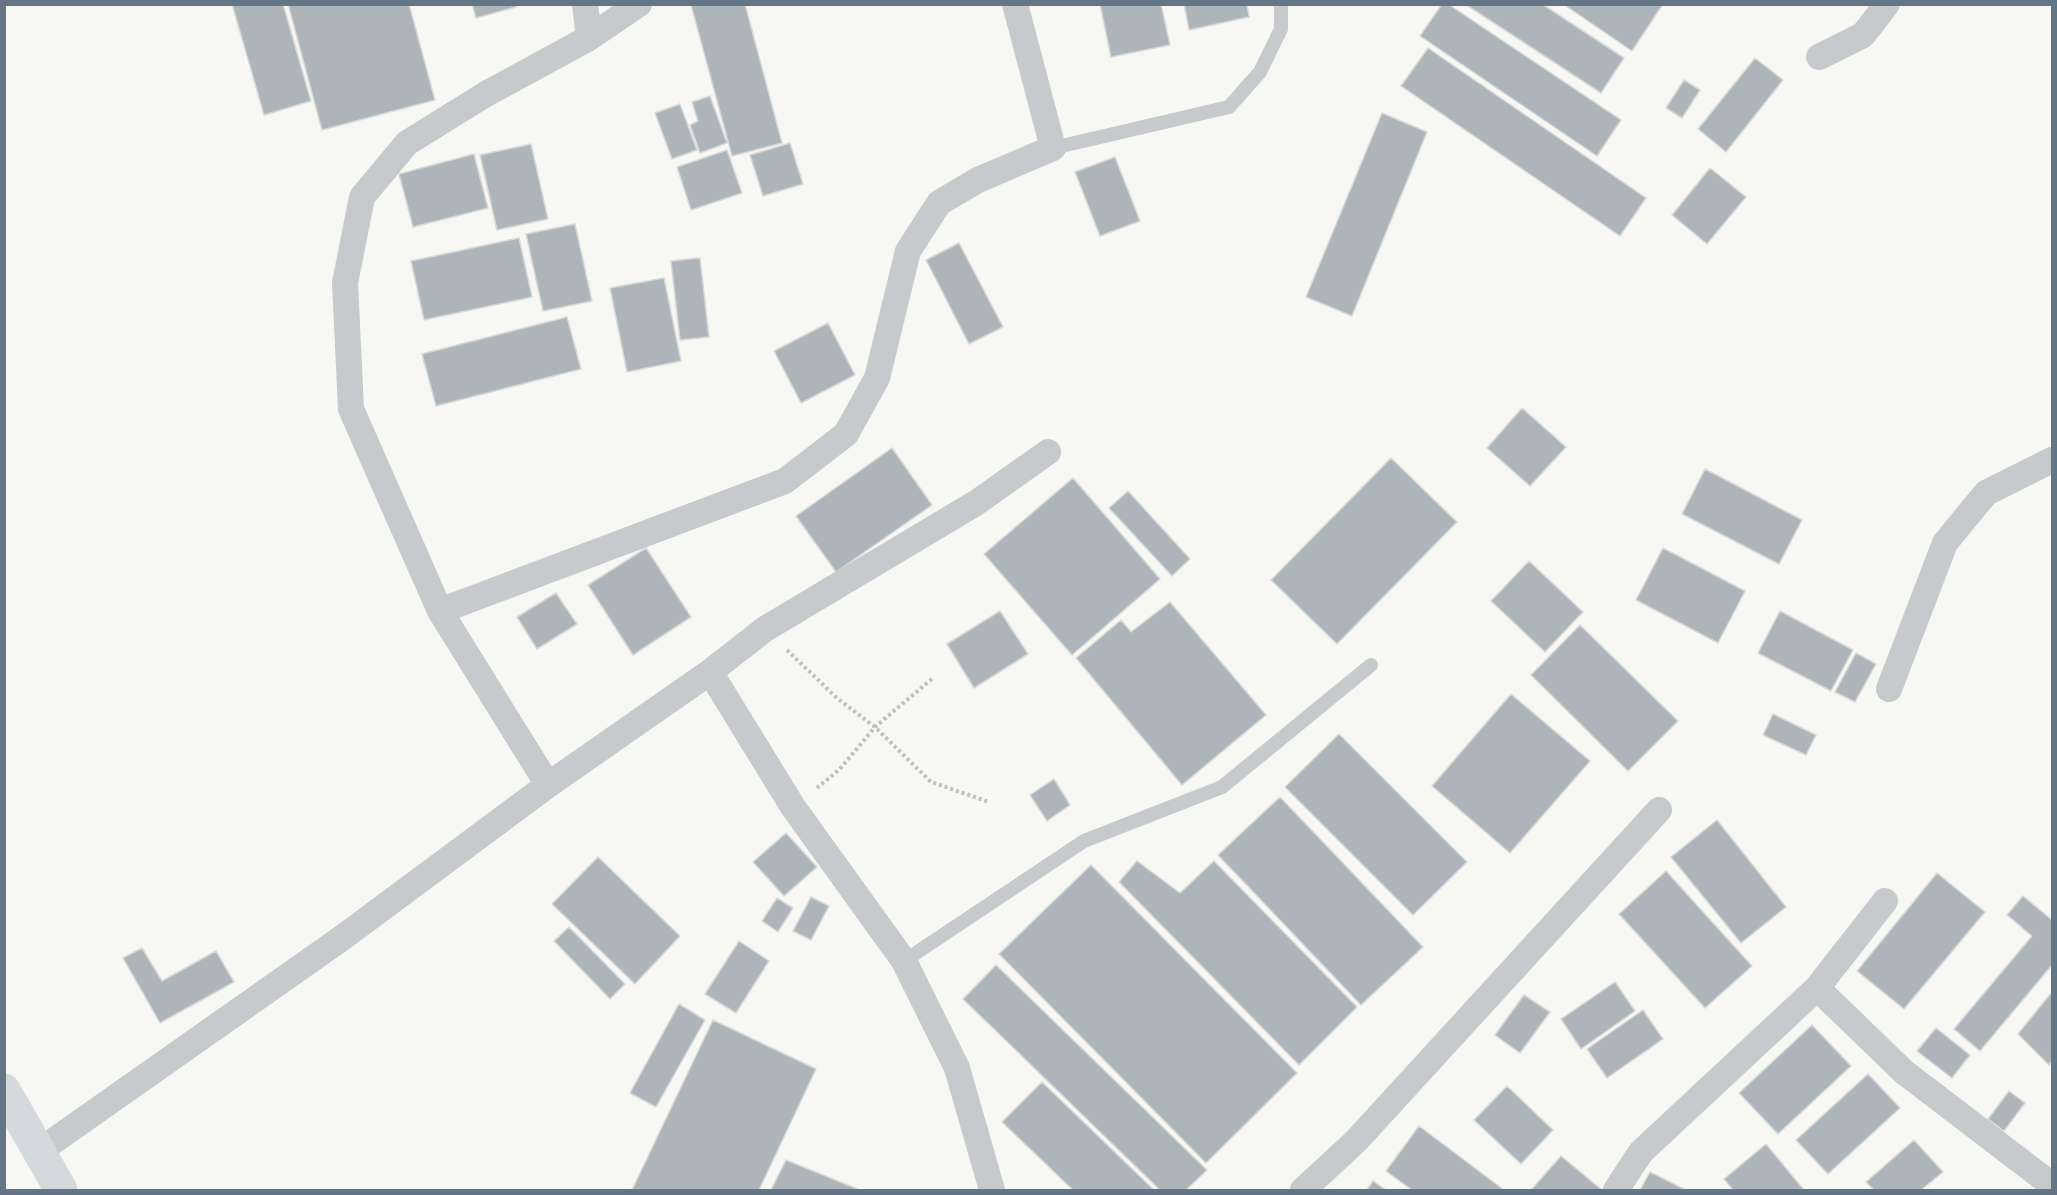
<!DOCTYPE html>
<style>
body{margin:0}
#map{position:relative;width:2057px;height:1195px;overflow:hidden;background:#f7f7f3;font-family:"DM Sans",sans-serif}
canvas{display:block}
.frame{position:absolute;inset:0;border:6px solid #647686;pointer-events:none}
</style>
<div id="map">
<canvas width="2057" height="1195"></canvas>
<div class="frame"></div>
</div>
<script>
const c = document.querySelector('canvas').getContext('2d');
c.lineJoin = 'round';
function paint(path, color) {
  c.fillStyle = color;
  c.fill(path, 'evenodd');
}
function stroke(path, color, width, dash) {
  c.strokeStyle = color;
  c.lineWidth = width;
  c.lineCap = dash ? 'butt' : 'round';
  c.setLineDash(dash || []);
  c.stroke(path);
}
const building = new Path2D(`
 M232 4H283L311 101 264 115Z
 M288 4H409L435 100 322 130Z
 M472 4H515L516 7 476 18Z
 M745 4 782 143 732 156 691 5Z
 M1100 4H1161L1170 45 1111 57Z
 M1184 4H1247L1249 17 1189 30Z
 M1442 4H1448L1621 120 1597 156 1420 36Z
 M1465 4H1542L1624 58 1601 93Z
 M1563 4H1663L1632 51Z
 M1428 48 1646 198 1620 236 1401 86Z
 M1755 58 1783 80 1726 152 1698 129Z
 M1684 80 1700 90 1682 118 1666 108Z
 M710 96 727 143 700 153 690 125 698 121 692 102Z
 M680 104 697 150 672 159 655 113Z
 M1382 113 1427 132 1352 316 1306 297Z
 M790 143 803 184 763 196 750 155Z
 M531 144 548 219 497 230 480 155Z
 M727 150 742 193 691 210 677 167Z
 M474 154 488 208 413 227 399 174Z
 M1115 157 1140 221 1100 236 1075 172Z
 M1710 168 1746 197 1707 244 1672 215Z
 M575 224 592 301 543 311 526 234Z
 M519 238 532 297 424 320 411 261Z
 M959 243 1003 327 969 344 926 260Z
 M700 258 709 337 680 340 671 261Z
 M664 278 681 361 627 372 610 288Z
 M567 317 581 369 436 406 422 354Z
 M828 323 855 375 801 403 774 351Z
 M1522 408 1566 447 1530 486 1487 448Z
 M892 448 932 505 836 572 796 516Z
 M1391 458 1457 522 1337 644 1271 580Z
 M1705 469 1802 520 1779 564 1682 514Z
 M1073 478 1160 579 1072 655 984 554Z
 M1128 491 1190 559 1172 576 1109 508Z
 M646 548 691 617 633 655 588 585Z
 M1663 548 1745 591 1718 643 1636 600Z
 M1529 561 1583 612 1545 652 1491 601Z
 M556 593 577 624 537 649 517 617Z
 M1170 602 1266 715 1182 785 1076 658 1121 620 1131 632Z
 M1000 611 1028 654 974 688 947 644Z
 M1780 611 1853 650 1831 691 1758 653Z
 M1580 625 1678 721 1628 771 1531 675Z
 M1856 653 1876 664 1855 702 1835 692Z
 M1511 694 1590 761 1510 853 1432 786Z
 M1773 714 1816 735 1806 755 1763 735Z
 M1339 734 1467 862 1413 915 1285 787Z
 M1054 779 1070 805 1047 821 1030 795Z
 M1280 797 1423 947 1361 1005 1218 855Z
 M1717 820 1786 907 1741 943 1671 857Z
 M786 833 817 867 784 896 753 862Z
 M598 857 680 936 635 984 552 904Z
 M1137 861 1180 893 1214 861 1357 1007 1299 1065 1119 882Z
 M1091 865 1297 1073 1206 1163 999 954Z
 M1666 871 1752 966 1705 1008 1619 914Z
 M1937 873 1985 912 1904 1009 1857 971Z
 M2023 896 2052 920V965L1980 1051 1954 1029 2032 936 2007 915Z
 M811 897 829 906 811 940 793 931Z
 M777 898 793 908 778 932 762 921Z
 M569 927 625 984 610 999 554 941Z
 M739 941 769 961 736 1013 705 994Z
 M142 948 162 981 216 951 234 982 160 1023 123 958Z
 M996 965 1207 1170 1186 1190H1160L963 999Z
 M1615 982 1635 1011 1581 1049 1561 1019Z
 M2052 992V1060L2049 1065 2018 1034Z
 M1524 995 1550 1012 1520 1053 1495 1035Z
 M679 1004 705 1020 656 1107 630 1093Z
 M1643 1010 1663 1039 1607 1078 1587 1049Z
 M713 1020 816 1069 759 1190H632Z
 M1812 1025 1851 1066 1778 1134 1739 1093Z
 M1936 1028 1970 1055 1952 1078 1917 1051Z
 M1868 1074 1900 1108 1828 1174 1796 1140Z
 M1042 1082 1154 1190H1073L1002 1122Z
 M1507 1086 1553 1130 1521 1164 1474 1120Z
 M2009 1091 2025 1103 2004 1131 1988 1119Z
 M1419 1126 1504 1190H1412L1386 1171Z
 M1914 1140 1943 1172 1921 1190H1874L1866 1182Z
 M1766 1144 1804 1190H1733L1724 1179Z
 M1561 1156 1602 1190H1531Z
 M786 1160 860 1190H771Z
 M1650 1172 1686 1190H1640Z
 M1373 1181 1386 1190H1367Z`);
paint(building, '#adb5bb');
stroke(building, '#d8d8d6', 1.5);
stroke(new Path2D(`
 M787 650 838 699 875 727 931 782 989 802
 M817 788 840 769 875 727 933 678`), '#bdc0c2', 4, [3, 3]);
stroke(new Path2D(`
 M1053 148 1229 107 1260 72 1281 29V4
 M904 961 1084 841 1222 787 1371 665`), '#c6cacd', 14);
stroke(new Path2D(`
 M585 4 589 38
 M1819 57 1863 35 1887 4
 M440 611 785 481 846 434 877 378 908 251 939 203 978 180 1053 148 1015 4
 M710 672 793 807 904 961 957 1068 992 1190
 M1889 689 1945 543 1986 493 2052 460
 M548 785 440 611 351 409 345 283 362 197 407 143 486 94 589 38 639 4
 M1817 988 1885 901
 M38 1152 342 938 548 785 710 672 765 629 976 503 1048 452
 M1303 1190 1356 1141 1659 810
 M1616 1190 1641 1152 1817 988 1904 1072 2052 1185`), '#c6cacd', 26);
stroke(new Path2D(`
 M4 1090 61 1190`), '#d4d9dd', 33);
</script>
